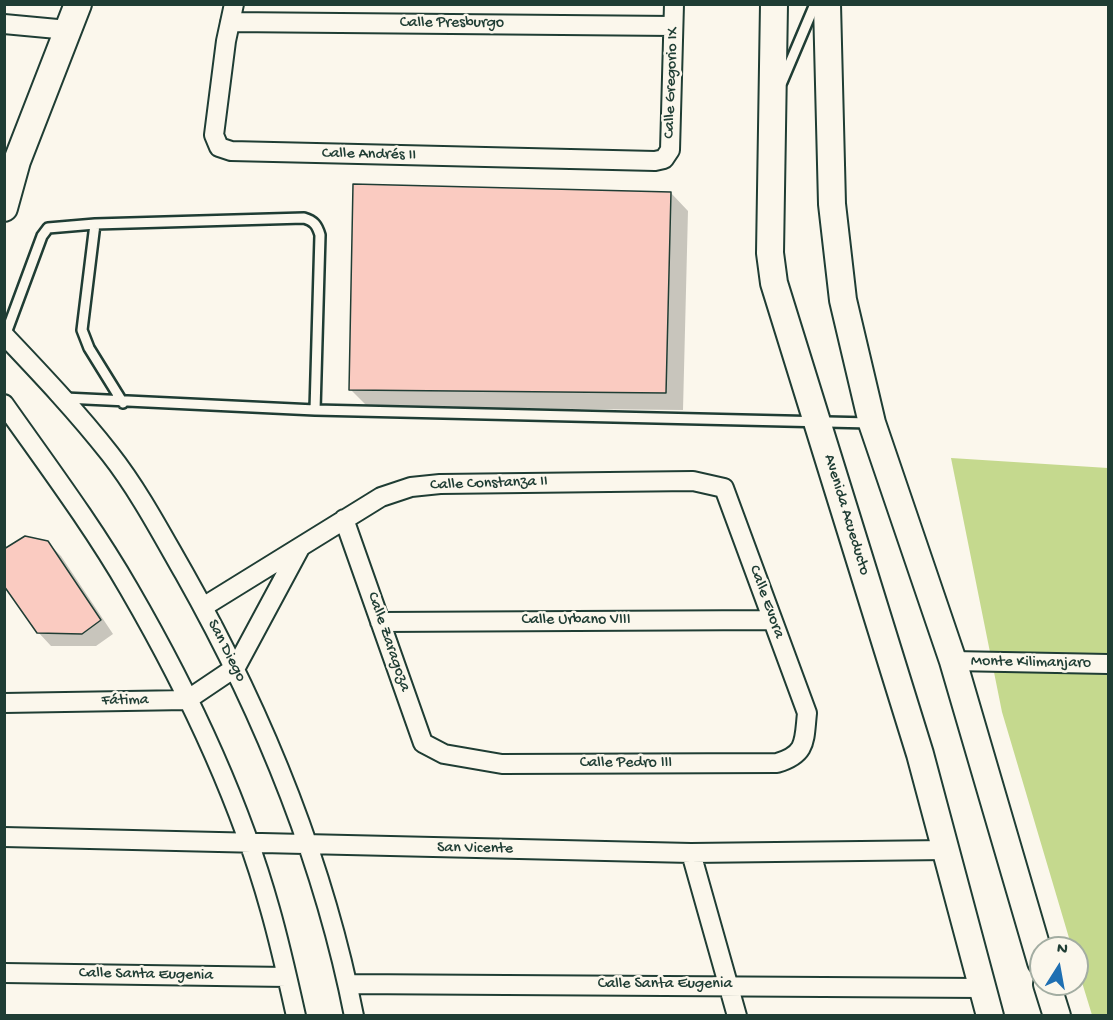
<!DOCTYPE html>
<meta charset="utf-8">
<style>
body{margin:0}
#map{position:relative;width:1113px;height:1020px;overflow:hidden;background:#fbf7ec;font-family:"Gochi Hand",sans-serif}
canvas{display:block}
.frame{position:absolute;inset:0;border:6px solid #1f3d34;pointer-events:none}
.north{position:absolute;left:1029px;top:936px;width:60px;height:60px;box-sizing:border-box;background:#fbf7ec;border:2px solid #a3ada2;border-radius:50%;rotate:11deg;font-size:16px;font-weight:700;line-height:24px;text-align:center;color:#1f3d34}
.north::after{content:'';display:block;margin:auto;width:21px;height:27px;background:#1f6fb2;clip-path:polygon(50% 0,100% 100%,50% 72%,0 100%)}
</style>
<div id="map">
<canvas width="1113" height="1020"></canvas>
<div class="frame"></div>
<div class="north">N</div>
</div>
<script>
const c = document.querySelector('canvas').getContext('2d');
c.lineJoin = 'round';
function paint(path, color) {
  c.fillStyle = color;
  c.fill(path, 'evenodd');
}
function stroke(path, color, width, dash) {
  c.strokeStyle = color;
  c.lineWidth = width;
  c.lineCap = dash ? 'butt' : 'round';
  c.setLineDash(dash || []);
  c.stroke(path);
}
function write(font, color, halo, rows, align = 'center') {
  c.font = font + ' "Gochi Hand",sans-serif';
  c.lineWidth = 5;
  c.setLineDash([]);
  c.textBaseline = 'middle';
  c.strokeStyle = halo;
  c.fillStyle = color;
  for (const [text, x, y, turn = 0] of rows) {
    c.save();
    c.translate(x, y);
    c.rotate((+turn || 0) * Math.PI / 180);
    c.textAlign = isNaN(turn) ? turn : align;
    if (halo) c.strokeText(text, 0, 0);
    c.fillText(text, 0, 0);
    c.restore();
  }
}
paint(new Path2D(`
 M951 458 1108 468V1015H1092L1077 966V948H1072L1002 712Z`), '#c5d98e');
paint(new Path2D(`
 M671 193 688 211 683 410 368 407 350 389Z
 M47 542 61 556 113 634 96 646H51L38 632Z`), '#0003');
const building = new Path2D(`
 M353 184 671 192 666 393 349 390Z
 M25 536 48 541 101 620 82 634 37 633 4 586V549Z`);
paint(building, '#facbc1');
stroke(building, '#1f3d34', 1.5);
const lane = new Path2D(`
 M782 82 815 4
 M95 224 82 330 89 348 123 403
 M5 336 42 236 48 228 95 224 304 218C314 221 317 225 320 235L315 410
 M65 398 315 410 870 423`);
const street = new Path2D(`
 M234 4 226 41 214 135 219 147 231 151 655 161 664 159 670 150 674 4
 M230 22 673 26
 M4 24 68 30
 M4 335C41 374 77 412 110 454 139 491 161 533 184 573 262 711 323 859 354 1016
 M4 404C47 465 92 525 129 589 187 689 239 798 270 909 280 944 288 980 296 1016
 M203 607 381 497 411 487 440 484 693 481 724 488 807 713C804 741 807 754 777 763L502 764 444 754 423 743 344 519
 M380 622 772 620
 M953 661 1108 664
 M4 703 187 700 236 667 300 548
 M4 837 691 853 946 850
 M691 853 737 1016
 M4 973 287 977
 M348 984 982 988`);
const secondary = new Path2D(`
 M774 4 770 253 774 283 920 754 990 1016
 M827 4 832 204 843 300 872 423 953 661 1041 962
 M4 208 17 161 78 4
 M1047 984 1057 1016`);
stroke(lane, '#1f3d34', 14);
stroke(street, '#1f3d34', 22);
stroke(secondary, '#1f3d34', 30);
stroke(lane, '#fbf7ec', 9);
stroke(street, '#fbf7ec', 18);
stroke(secondary, '#fbf7ec', 26);
write('16px', '#1f3d34', '#fbf7ec', [
 ["Calle Presburgo",452,24],
 ["Calle Gregorio IX",672,83,-88],
 ["Calle Andrés II",369,155,1],
 ["Calle Constanza II",489,484,-2],
 ["Avenida Acueducto",846,515,73],
 ["Calle Evora",766,602,70],
 ["Calle Urbano VIII",576,621],
 ["Calle Zaragoza",388,642,71],
 ["San Diego",226,651,63],
 ["Monte Kilimanjaro",1031,663,1],
 ["Fátima",125,701,-1],
 ["Calle Pedro III",626,764],
 ["San Vicente",475,849,1],
 ["Calle Santa Eugenia",146,975,1],
 ["Calle Santa Eugenia",665,985]
]);
</script>
